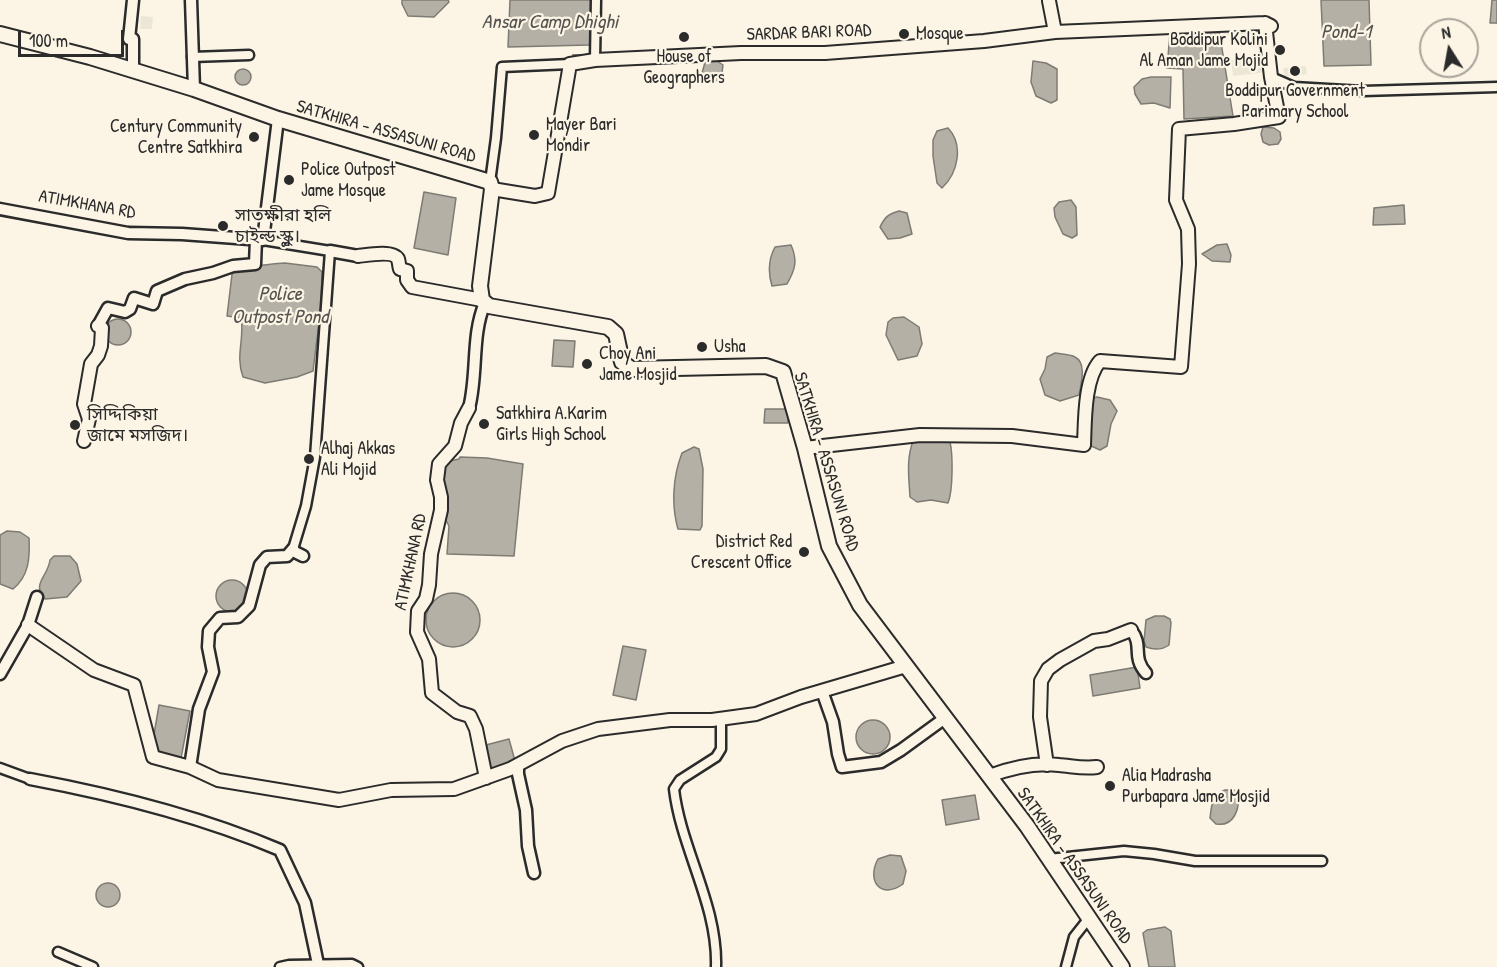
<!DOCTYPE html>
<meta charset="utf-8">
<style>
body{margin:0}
#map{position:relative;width:1497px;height:967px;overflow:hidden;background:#fcf5e5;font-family:"Patrick Hand",sans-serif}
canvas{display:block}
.north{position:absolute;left:1419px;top:18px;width:60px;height:60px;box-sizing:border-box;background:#fcf5e5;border:2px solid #a8a49b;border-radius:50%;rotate:349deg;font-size:16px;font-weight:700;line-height:24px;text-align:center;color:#2b2b2b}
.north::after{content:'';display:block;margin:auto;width:21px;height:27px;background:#2b2b2b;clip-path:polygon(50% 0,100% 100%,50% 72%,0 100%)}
.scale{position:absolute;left:18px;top:30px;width:106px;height:27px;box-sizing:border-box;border:3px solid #2b2b2b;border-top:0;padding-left:8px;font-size:18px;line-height:21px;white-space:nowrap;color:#2b2b2b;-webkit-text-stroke:4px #fcf5e5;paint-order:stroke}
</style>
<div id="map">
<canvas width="1497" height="967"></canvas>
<div class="north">N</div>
<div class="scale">100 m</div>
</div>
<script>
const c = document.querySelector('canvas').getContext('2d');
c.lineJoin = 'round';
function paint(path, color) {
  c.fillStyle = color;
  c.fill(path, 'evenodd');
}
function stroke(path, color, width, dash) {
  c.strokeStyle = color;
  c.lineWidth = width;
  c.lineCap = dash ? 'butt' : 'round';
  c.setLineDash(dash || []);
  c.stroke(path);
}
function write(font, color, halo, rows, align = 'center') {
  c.font = font + ' "Patrick Hand","Noto Sans Bengali",sans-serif';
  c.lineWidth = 4.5;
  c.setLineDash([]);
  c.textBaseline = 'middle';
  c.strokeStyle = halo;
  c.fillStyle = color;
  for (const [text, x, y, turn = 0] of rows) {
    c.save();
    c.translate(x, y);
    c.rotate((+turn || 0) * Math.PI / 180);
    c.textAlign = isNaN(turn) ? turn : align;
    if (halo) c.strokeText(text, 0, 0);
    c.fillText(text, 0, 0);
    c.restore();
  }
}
paint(new Path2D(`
 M141 16 153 17 152 29H140Z
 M1261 26V33L1223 35 1222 28Z
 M1264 39 1268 72 1233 76 1231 60 1259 56 1258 40Z
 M1306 66 1307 74 1284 77 1283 68Z`), '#ece6d7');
const water = new Path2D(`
 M402 0H448L449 2 434 17 408 16 402 4Z
 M510 0H591L590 45 508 47Z
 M1321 0H1369L1371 65 1324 66Z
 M1492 0H1497V23H1490Z
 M1219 30 1233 116 1184 119 1183 69 1167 68 1170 33Z
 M713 58 723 65 721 80C712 82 706 81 702 73L706 59Z
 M1033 61 1046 63 1057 69V100L1051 103 1036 96 1031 82Z
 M235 77a8 8 0 1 1 16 0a8 8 0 1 1-16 0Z
 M1151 77H1171L1170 108 1154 103 1141 104 1135 94 1134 87 1142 79Z
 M1263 127 1274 128 1280 132 1281 139 1278 144 1269 145 1263 142 1261 134Z
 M948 128C964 145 958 173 942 188L937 183 933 156V140L937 131Z
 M424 192 456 198 448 255 414 248Z
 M1071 200 1076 207 1077 235 1072 238 1063 234 1055 217 1054 208 1059 202Z
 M1404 205 1405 224 1373 225 1374 208Z
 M899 211 907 213 912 234 900 238 888 239 880 227C885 217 888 214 899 211Z
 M1227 244 1231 255 1230 262 1212 261 1202 254 1217 245Z
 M791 245C798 261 795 270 787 284L772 286C768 273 768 260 775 247Z
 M285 263 317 267 322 272 321 306 313 371 297 377 265 383 243 377C235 355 245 338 241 318L227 316 233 266C250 268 267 264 285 263Z
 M904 317 919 327 922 344 917 356 898 360 886 335 888 322 893 318Z
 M105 332a13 13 0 1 1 26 0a13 13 0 1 1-26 0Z
 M554 340 575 341 573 367 552 366Z
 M1055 353C1060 354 1070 354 1075 357 1087 363 1081 384 1079 395L1060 401 1045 395 1040 379 1045 369 1047 357Z
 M1097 397 1110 400 1117 411 1111 424 1107 446 1100 450 1089 445 1092 398Z
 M765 409H788V423H764Z
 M928 439 950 442C953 455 953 491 948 503L931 500 917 502 910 497C909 478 906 460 913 441Z
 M694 447 699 449 703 469 702 526 700 530 678 529C671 505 673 476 682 453Z
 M460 457 487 458 523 464 514 556 447 554 449 526 444 517 442 490 444 466 450 461 459 459Z
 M7 531 20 532 29 538C30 558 29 576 13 589L0 584V535Z
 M54 556H70L77 564 81 581 67 597 45 599C31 583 48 577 50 560Z
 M216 596a16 16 0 1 1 32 0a16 16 0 1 1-32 0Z
 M426 620a27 27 0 1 1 54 0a27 27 0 1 1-54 0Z
 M1155 616H1164L1170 619 1171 623 1169 645C1162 650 1154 650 1146 647L1144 641 1146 620Z
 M623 646 646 650 636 700 613 695Z
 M1137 667 1140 688 1093 696 1090 675Z
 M159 705 190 711 181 758 151 752Z
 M856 737a17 17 0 1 1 34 0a17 17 0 1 1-34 0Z
 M509 739 515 761 488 771 482 746Z
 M1225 790H1234L1238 794C1240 809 1234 827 1216 824L1210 818C1212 804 1211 796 1225 790Z
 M975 795 979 819 946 825 942 800Z
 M890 855 901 856 906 871 903 884C881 900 866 881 878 859Z
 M96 895a12 12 0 1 1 24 0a12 12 0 1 1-24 0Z
 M1165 927 1171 931 1175 967H1149L1143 933 1147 930Z`);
paint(water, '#b4b0a5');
stroke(water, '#7d7b74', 1.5);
stroke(new Path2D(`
 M704 49 725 48
 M653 52 677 50
 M573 55H594`), '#7d7b74', 2);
const minor = new Path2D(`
 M192 57 249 55
 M595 60 596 0
 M1271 77 1294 87 1363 91 1497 87
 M490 182 496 138 502 67 570 64
 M263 240 330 251 315 457 306 506 293 549
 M0 768 30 779
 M1049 859 1124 851 1154 854 1195 861H1322
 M58 952 93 967
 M280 967 289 965 352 964 358 967
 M716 967C718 905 681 849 674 789L680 780 716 757 721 749V718
 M1066 967 1074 937 1089 918`);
const tertiary = new Path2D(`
 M133 0 129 39H133V70
 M191 0 194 89
 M0 209 128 233 182 234 263 240 278 119
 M330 251 358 256
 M98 326 108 308 125 312 130 309 134 298 153 304 157 291 185 279 213 273 233 266 255 264 256 239
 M469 408C478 374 471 335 485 303
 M1131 630C1144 646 1131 656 1146 673
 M0 674 28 625 37 597
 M822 691 833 722 838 754 842 767 881 762 901 750 945 718
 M518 765V774L526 810 528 846 534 873
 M190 767 199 709 213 672 208 647 209 631 220 618 238 617 249 606 260 565 267 557 287 556 293 549 295 552 303 556
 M30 779C116 795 200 816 280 850L305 903 318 964`);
const secondary = new Path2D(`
 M1049 1 1055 32
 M492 189 535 196 548 193 570 64 595 60 741 53H825L984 41 1055 32 1265 23 1271 26
 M358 256C367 255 393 250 398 259 399 262 399 266 400 269L407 271V280L412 287 482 300
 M469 408 461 423 455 446 439 464 437 480 441 497V510L431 554 429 585 426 599 418 611 417 632 429 659 432 693 457 712 470 716 476 729 486 778
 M84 441 89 419 84 404 91 364 98 355 101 346 102 328 98 326
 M805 448 920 435 1012 436 1084 445C1085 422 1084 379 1100 361L1181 367 1189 264 1188 229 1176 200 1179 129 1234 124 1279 117 1271 77 1265 23
 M28 625 94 670 134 685 153 757 190 767 218 780 339 800 391 790 454 789 510 769 562 741 598 729 670 720H712L756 714 801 697 906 666
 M1047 765 1040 717 1041 681 1048 669 1060 660 1094 641 1108 639 1131 630
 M989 776C1010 768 1036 762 1059 765 1072 766 1083 769 1097 767`);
const primary = new Path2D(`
 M0 34 90 57 194 89 278 119 490 182 492 189 480 286 482 300 489 306 608 327 616 334 622 362 631 369 766 366 783 372 805 448 829 546 860 605 1027 826 1122 967`);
stroke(minor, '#2b2b2b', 13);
stroke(tertiary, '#2b2b2b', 15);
stroke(secondary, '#2b2b2b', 16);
stroke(primary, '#2b2b2b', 18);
stroke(minor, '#fcf5e5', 8);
stroke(tertiary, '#fcf5e5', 10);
stroke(secondary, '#fcf5e5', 12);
stroke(primary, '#fcf5e5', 14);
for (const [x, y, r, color] of [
 [904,34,6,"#2b2b2b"],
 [684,37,6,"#2b2b2b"],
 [1280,50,6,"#2b2b2b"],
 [1295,71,6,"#2b2b2b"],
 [534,135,6,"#2b2b2b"],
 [254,137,6,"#2b2b2b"],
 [289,180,6,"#2b2b2b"],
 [223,226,6,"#2b2b2b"],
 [702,347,6,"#2b2b2b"],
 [587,364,6,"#2b2b2b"],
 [484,424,6,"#2b2b2b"],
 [75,425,6,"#2b2b2b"],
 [309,459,6,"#2b2b2b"],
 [804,552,6,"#2b2b2b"],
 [1110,786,6,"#2b2b2b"]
]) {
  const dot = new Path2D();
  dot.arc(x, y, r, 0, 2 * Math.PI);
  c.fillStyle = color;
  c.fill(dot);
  stroke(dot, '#fcf5e5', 2);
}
write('18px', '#2b2b2b', '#fcf5e5', [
 ["SARDAR BARI ROAD",809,33,-2],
 ["SATKHIRA - ASSASUNI ROAD",386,132,16],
 ["ATIMKHANA RD",87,205,10],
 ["SATKHIRA - ASSASUNI ROAD",826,462,73],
 ["ATIMKHANA RD",411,562,-78],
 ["SATKHIRA - ASSASUNI ROAD",1074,866,55]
]);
write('18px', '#2b2b2b', '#fcf5e5', [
 ["Mosque",916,34],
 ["Boddipur Kolini",1268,40,"right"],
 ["Al Aman Jame Mojid",1268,61,"right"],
 ["House of",684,57,"center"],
 ["Geographers",684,78,"center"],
 ["Boddipur Government",1295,91,"center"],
 ["Parimary School",1295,112,"center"],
 ["Mayer Bari",546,125],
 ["Mondir",546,146],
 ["Century Community",242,127,"right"],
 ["Centre Satkhira",242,148,"right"],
 ["Police Outpost",301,170],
 ["Jame Mosque",301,191],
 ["সাতক্ষীরা হলি",235,216],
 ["চাইল্ড স্কুল।",235,237],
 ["Usha",714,347],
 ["Choy Ani",599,354],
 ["Jame Mosjid",599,375],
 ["Satkhira A.Karim",496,414],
 ["Girls High School",496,435],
 ["সিদ্দিকিয়া",87,415],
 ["জামে মসজিদ।",87,436],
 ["Alhaj Akkas",321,449],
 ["Ali Mojid",321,470],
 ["District Red",792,542,"right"],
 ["Crescent Office",792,563,"right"],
 ["Alia Madrasha",1122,776],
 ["Purbapara Jame Mosjid",1122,797]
], 'left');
write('italic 20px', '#545350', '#fcf5e5', [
 ["Ansar Camp Dhighi",550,23],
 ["Pond-1",1346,33],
 ["Police",280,295],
 ["Outpost Pond",280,318]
]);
</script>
